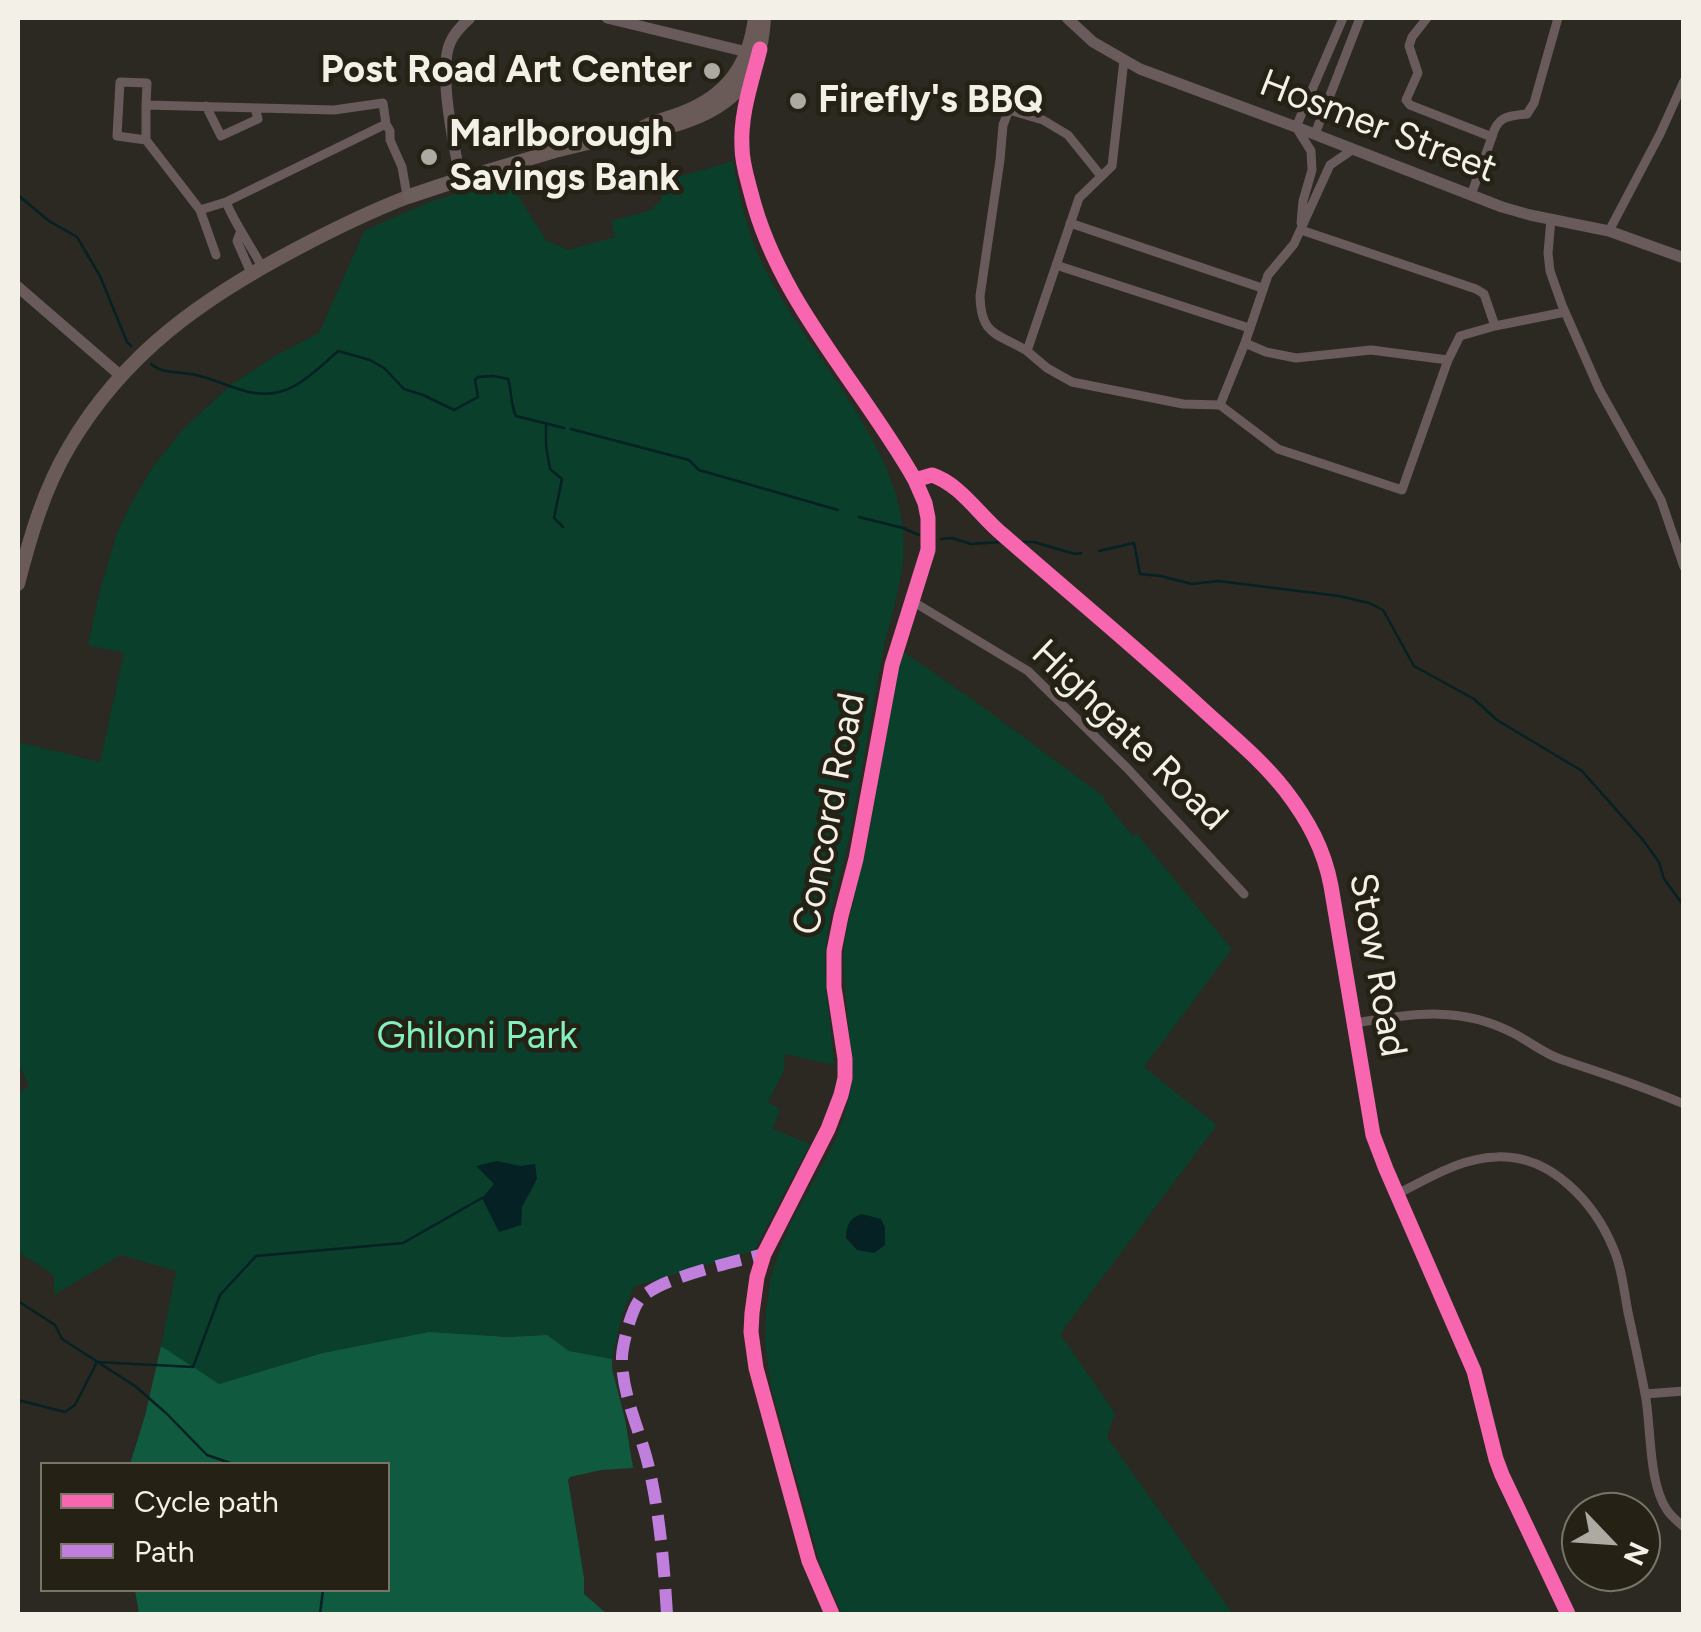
<!DOCTYPE html>
<style>
body{margin:0}
#map{position:relative;width:1701px;height:1632px;overflow:hidden;background:#2b2921;font-family:Figtree,sans-serif}
canvas{display:block}
.frame{position:absolute;inset:0;border:20px solid #f2f0e7;pointer-events:none}
.legend{position:absolute;left:40px;top:1462px;width:350px;height:130px;box-sizing:border-box;background:#252114;border:2px solid #777468;margin:0;padding:12px 18px;list-style:none;font-size:30px;color:#f2f0e7}
.legend li{display:flex;align-items:center;gap:20px;height:50px}
.legend b{width:50px;border:2px solid #777468}
.north{position:absolute;left:1561px;top:1492px;width:100px;height:100px;box-sizing:border-box;background:#252114;border:2px solid #777468;border-radius:50%;rotate:115deg;font-size:28px;font-weight:700;line-height:40px;text-align:center;color:#f2f0e7}
.north::after{content:'';display:block;margin:auto;width:35px;height:45px;background:#acaaa2;clip-path:polygon(50% 0,100% 100%,50% 72%,0 100%)}
</style>
<div id="map">
<canvas width="1701" height="1632"></canvas>
<div class="frame"></div>
<ul class="legend">
<li><b style="height:12px;background:#f766af"></b>Cycle path</li>
<li><b style="height:12px;background:#c07fdc"></b>Path</li>
</ul>
<div class="north">N</div>
</div>
<script>
const c = document.querySelector('canvas').getContext('2d');
c.lineJoin = 'round';
function paint(path, color) {
  c.fillStyle = color;
  c.fill(path, 'evenodd');
}
function stroke(path, color, width, dash) {
  c.strokeStyle = color;
  c.lineWidth = width;
  c.lineCap = dash ? 'butt' : 'round';
  c.setLineDash(dash || []);
  c.stroke(path);
}
function write(font, color, halo, rows, align = 'center') {
  c.font = font + ' Figtree,sans-serif';
  c.lineWidth = 9;
  c.setLineDash([]);
  c.textBaseline = 'middle';
  c.strokeStyle = halo;
  c.fillStyle = color;
  for (const [text, x, y, turn = 0] of rows) {
    c.save();
    c.translate(x, y);
    c.rotate((+turn || 0) * Math.PI / 180);
    c.textAlign = isNaN(turn) ? turn : align;
    if (halo) c.strokeText(text, 0, 0);
    c.fillText(text, 0, 0);
    c.restore();
  }
}
paint(new Path2D(`
 M733 161C740 201 749 241 769 277 811 355 894 440 903 529 907 573 893 606 884 647 872 709 862 772 850 834 843 868 831 903 827 937 821 981 832 1022 834 1065L785 1054 784 1071 768 1102 780 1109 773 1129 810 1144 754 1251 635 1286 623 1311 612 1359 569 1351 546 1335 508 1337 429 1332 323 1353 219 1384 161 1346 176 1271 121 1255 54 1295V1275L18 1252V1093L29 1086 18 1063V742L100 762 124 653 88 645 99 594 117 533 130 506 152 468 184 428 232 384 273 357 319 333 365 230 432 201 507 178 546 240 568 250 615 237 611 221 651 210 662 199 658 183Z
 M902 651 972 699 1103 796 1105 798 1104 800 1133 836 1137 834 1232 949 1144 1067 1217 1125 1060 1334 1115 1413 1107 1437 1233 1614H842L821 1567 771 1387 765 1341 766 1311 770 1280 779 1251 791 1223 834 1143 844 1118 853 1078 843 965 845 937 868 838Z`), '#093f2b');
paint(new Path2D(`
 M429 1332 508 1337 547 1335 569 1351 612 1359V1369L625 1419 633 1468 601 1470 570 1477 568 1480 584 1578V1594L607 1614H139L135 1590H388V1464H130L145 1416 161 1346 219 1384 323 1353Z`), '#105b3f');
paint(new Path2D(`
 M497 1161 520 1166 535 1164 537 1179 522 1207 521 1225 499 1232 482 1198 494 1184 476 1166Z
 M862 1214 881 1219 885 1227V1245L874 1253 857 1250 846 1238C846 1226 850 1217 862 1214Z`), '#052123');
stroke(new Path2D(`
 M18 195 49 221 77 237 100 276 127 342 131 346
 M151 364C164 375 180 371 196 375 214 379 231 388 249 392 288 401 311 375 338 351L370 360 384 368 404 389 423 395 454 410 478 397 475 380 478 377 493 376 508 379C512 391 510 404 516 416L564 428
 M546 424V446L550 469 562 479 554 518 563 527
 M571 429 689 460 699 470 838 510
 M859 517 903 528 919 535
 M941 539 952 538 971 544 1001 542
 M1021 542H1034L1075 554 1081 553
 M1099 551 1134 543 1140 574 1161 576 1192 584 1218 581 1339 596 1369 603 1383 610 1414 666 1474 699 1497 720 1582 771 1643 840 1659 862 1664 879 1684 906
 M18 1301 55 1325 62 1339 135 1386 166 1413 207 1455 233 1464
 M18 1400 65 1412 75 1405 97 1362 193 1367 220 1295 256 1256 403 1243 482 1198
 M320 1614 323 1590`), '#052123', 2.5);
stroke(new Path2D(`
 M1427 18 1412 37 1409 46 1418 73 1406 100 1410 105 1492 137C1497 116 1508 116 1527 114L1534 103 1558 18
 M1124 60 1112 166 1079 198 1027 351 1047 368 1072 382 1183 404 1220 405 1245 343 1268 275 1294 244 1330 165 1352 150
 M146 105V140
 M206 106 221 136 258 119 255 108
 M386 124 390 131V140L402 167 406 190 410 196
 M1315 134 1360 18
 M1471 195 1492 137
 M200 210 226 202
 M1551 219 1548 253 1550 271 1562 305 1599 389 1661 500 1684 567
 M1070 223 1262 288
 M1301 223 1303 201 1312 170 1311 151 1296 127 1343 18
 M1301 230 1476 289 1484 294 1495 326
 M1609 231 1660 134 1684 81
 M240 233 237 241 251 273
 M216 255 200 210 146 140 117 136 120 82 147 83 146 105 334 110 383 103 386 124 226 202C236 226 250 244 262 267
 M1056 265 1249 328
 M1245 343 1266 352 1296 358 1371 350 1448 360
 M1027 351C998 333 981 337 980 296L1000 160 1003 125 1009 110 1043 120 1068 135 1101 176
 M1220 405 1278 449 1402 490 1448 360 1460 336 1495 326 1565 312
 M912 601 1028 671 1127 768 1244 894
 M1355 1023C1412 1014 1460 1005 1513 1033 1529 1041 1543 1053 1560 1059 1602 1073 1643 1086 1684 1104
 M1397 1194C1428 1179 1460 1158 1496 1157 1551 1154 1595 1203 1614 1250 1623 1271 1624 1294 1629 1317 1635 1344 1641 1372 1646 1399 1651 1431 1649 1484 1667 1510 1671 1516 1678 1522 1684 1527
 M1645 1394 1684 1391`), '#695b5b', 9);
stroke(new Path2D(`
 M607 18 747 52
 M1067 18 1093 42 1140 69 1296 127 1502 207 1530 215 1609 231 1684 258
 M754 73 742 127V153L765 241 799 305 911 474 925 503 928 518V550L892 665 856 859 837 933 834 987 845 1059V1078L841 1095 828 1129 764 1254 757 1277 752 1313 751 1332 756 1368 809 1561 832 1614
 M461 179C454 148 438 71 450 43 454 33 462 25 470 18
 M18 287 121 376
 M915 480 932 475C960 484 980 516 1002 534 1067 591 1134 646 1198 705 1228 733 1260 758 1285 790 1308 820 1324 849 1331 886L1373 1135 1386 1169 1474 1371 1496 1459 1502 1475 1568 1614`), '#695b5b', 11);
stroke(new Path2D(`
 M668 127C727 111 761 83 764 18
 M461 179 555 151 637 131C651 121 667 119 682 113 727 96 749 65 755 18
 M18 584C30 537 44 489 69 447 124 353 203 298 298 248 334 229 371 211 410 196`), '#6a5b58', 14);
stroke(new Path2D(`
 M410 196 461 179`), '#6b5e5b', 15);
stroke(new Path2D(`
 M667 1614C664 1566 660 1516 649 1468 641 1432 621 1394 622 1356 623 1342 632 1307 641 1298 662 1277 734 1262 764 1254`), '#c07fdc', 12, [25, 12]);
stroke(new Path2D(`
 M760 49C752 81 740 114 742 147 742 163 747 178 751 193 778 302 861 384 915 480L925 503 928 518V550L892 665 856 859 841 916 834 951V987L845 1059V1078L841 1095 828 1129 764 1254 757 1277 752 1313 751 1332 756 1368 809 1561 832 1614
 M915 480 932 475C960 484 980 516 1002 534 1067 591 1134 646 1198 705 1228 733 1260 758 1285 790 1308 820 1324 849 1331 886L1373 1135 1386 1169 1474 1371 1496 1459 1502 1475 1568 1614`), '#f766af', 15);
for (const [x, y, r, color] of [
 [712,71,10,"#acaaa2"],
 [798,101,10,"#acaaa2"],
 [429,157,10,"#acaaa2"]
]) {
  const dot = new Path2D();
  dot.arc(x, y, r, 0, 2 * Math.PI);
  c.fillStyle = color;
  c.fill(dot);
  stroke(dot, '#252114', 4);
}
write('bold 38px', '#f2f0e7', '#252114', [
 ["Post Road Art Center",692,71,"right"],
 ["Firefly's BBQ",818,101],
 ["Marlborough",449,135],
 ["Savings Bank",449,179]
], 'left');
write('38px', '#f2f0e7', '#252114', [
 ["Hosmer Street",1378,127,21],
 ["Highgate Road",1129,736,44],
 ["Concord Road",830,814,-79],
 ["Stow Road",1377,965,80]
]);
write('38px', '#85f0bf', '#252114', [
 ["Ghiloni Park",477,1037]
]);
</script>
